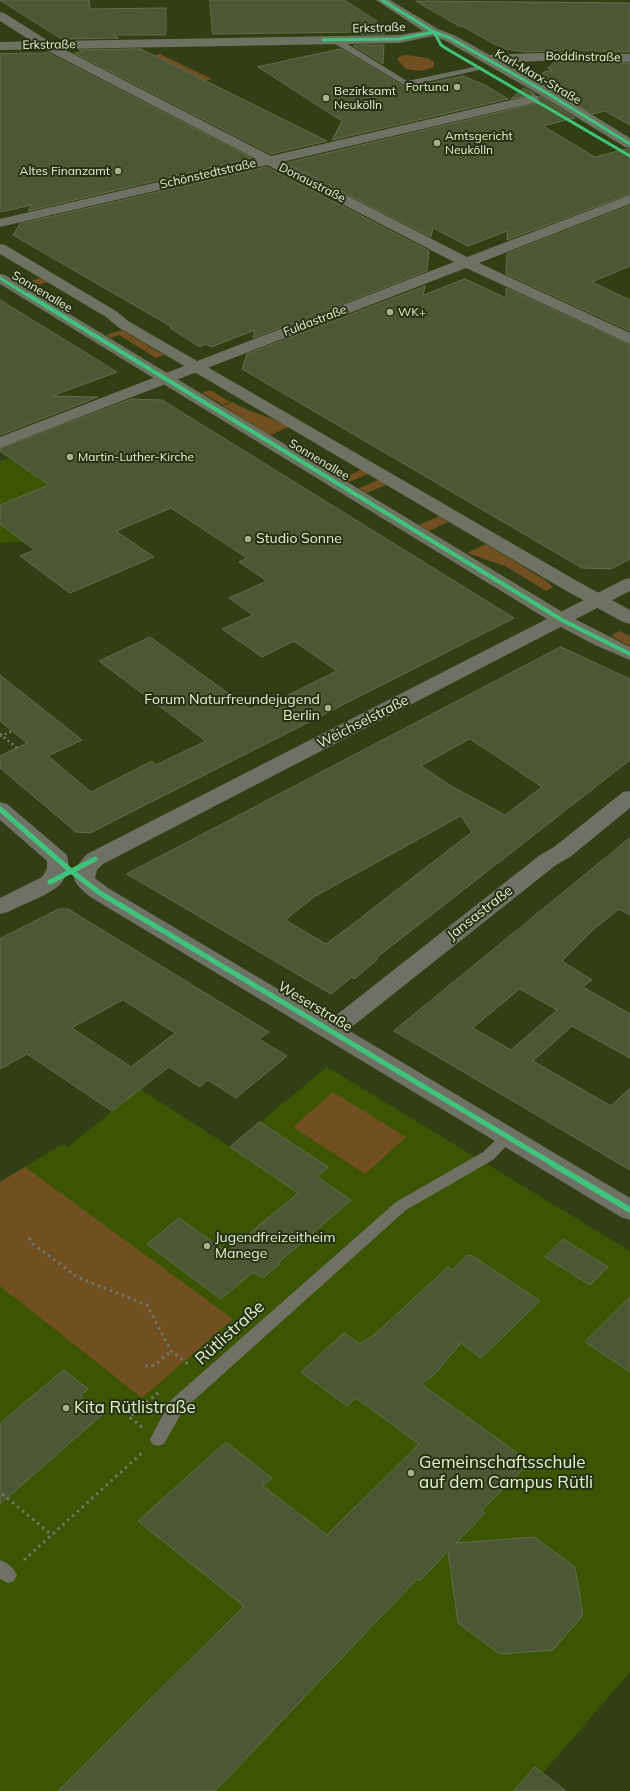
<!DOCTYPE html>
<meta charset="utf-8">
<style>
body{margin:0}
canvas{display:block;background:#323f14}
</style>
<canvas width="630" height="1791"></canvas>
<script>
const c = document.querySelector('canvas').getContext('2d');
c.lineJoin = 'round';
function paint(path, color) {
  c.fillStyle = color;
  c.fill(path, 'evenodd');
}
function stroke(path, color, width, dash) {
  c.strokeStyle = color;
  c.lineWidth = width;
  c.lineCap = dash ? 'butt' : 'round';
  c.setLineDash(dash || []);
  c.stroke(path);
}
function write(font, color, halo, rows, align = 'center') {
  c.font = font + ' Mulish,sans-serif';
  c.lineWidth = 4;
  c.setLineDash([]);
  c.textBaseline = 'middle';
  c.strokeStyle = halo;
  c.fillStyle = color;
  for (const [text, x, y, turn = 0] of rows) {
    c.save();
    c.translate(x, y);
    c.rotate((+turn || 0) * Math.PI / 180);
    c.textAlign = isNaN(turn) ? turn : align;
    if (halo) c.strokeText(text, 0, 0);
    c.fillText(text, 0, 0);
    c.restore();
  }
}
paint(new Path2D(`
 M9 458 61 493 34 541 0 543V461Z
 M327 1067 630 1251V1672L543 1773 535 1767 514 1791H0V1182L62 1144 68 1147 140 1089 230 1147Z`), '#3c5503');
paint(new Path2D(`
 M160 54 212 79 205 81 154 55Z
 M407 55 428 58 434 62V67L422 71 406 69 397 59 400 56Z
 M40 278 47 282 34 286 41 291 36 293 22 284Z
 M122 330 164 355 156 358 119 335 111 338 106 335Z
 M210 390 230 402 223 405 202 393Z
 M232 402C250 413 271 416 289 427L270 435 223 406Z
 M361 470 368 474 349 482 342 478Z
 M378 480 386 485 367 493 359 488Z
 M439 516 448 522 429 531 419 525Z
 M486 544 545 580 553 587 546 591 505 566 467 553Z
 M619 631 630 636V646L611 636Z
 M333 1092 406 1137 365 1174 293 1127Z
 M25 1167 233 1319 142 1398 0 1286V1182Z`), '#714f20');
const building = new Path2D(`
 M0 0H89L90 9 166 8V35H113L119 38 62 39Z
 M210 0H344L394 32H384V34H360V32L213 34Z
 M416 1 630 3V52L566 50 526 52 506 49 494 44 464 27 459 26Z
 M358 45H384L383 64 354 46Z
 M141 49 327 141 271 154 74 53 83 52 79 50Z
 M341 49 410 90 416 88V86L463 76 485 85 508 99 332 140 342 121 258 67Z
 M48 53 252 158 28 211 32 205 0 212V54Z
 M556 62 630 63V125L605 111 593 114 535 79 544 72 552 70 548 68Z
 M524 88 535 94 511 99Z
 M540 96 575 118 543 126 595 157 626 149H630V194L507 240V231L468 246 433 228 431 237 286 163 538 103 540 99Z
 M267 167 429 251 427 271 253 338 255 330 211 347 206 344 200 347 170 328 172 327 13 235 20 224Z
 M630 206V266L592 282 630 300V331L506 274 507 254Z
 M465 279 506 298V288L630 345V559L611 569 582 568 242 369 247 354 425 286 423 295Z
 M0 300 117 372 52 396 98 397 0 435Z
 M132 399 162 400 514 618 90 833 76 832 0 768V756L27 743 0 721V675L82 740 48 756 91 792 152 761 156 765 206 741 99 661 150 637 250 709 264 702 268 705 337 671 294 641 262 657 222 629 253 615 229 598 267 581 239 562 247 558 171 508 116 531 154 557 70 593 20 556 35 550 0 524V505L49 485 0 451V449Z
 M561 647 630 679V760L376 958 378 959 354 979 352 977 331 994 127 874ZM470 739 496 756 542 787 505 815 451 786 421 766ZM461 816 472 832 363 916H364L326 944 285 920 314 897Z
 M630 838V915L619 909 594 929 562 961 592 980 583 987 630 1014V1058L572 1026 533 1061 611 1106 630 1088V1170L394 1031ZM520 989 557 1010 511 1050 473 1028Z
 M59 909H68L269 1032 259 1039 287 1056 236 1098 208 1080 200 1087 169 1067 112 1111 27 1054 0 1069V939ZM123 1000 175 1033 131 1067 72 1028Z
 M260 1122 328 1167 317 1177 351 1200 278 1263 280 1264 263 1278 253 1272 221 1299 147 1244 179 1218 227 1252 298 1193 230 1147Z
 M563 1239 608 1267 590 1285 545 1257Z
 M468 1255 470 1256 471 1255 540 1301 481 1358 461 1343 435 1374 421 1384 530 1462 481 1511 485 1513 456 1543 534 1537 575 1567 583 1615 553 1650 500 1654 458 1623 448 1551 420 1581 417 1579 215 1791H58L244 1606 138 1521 226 1442 272 1478 263 1486 327 1535 419 1444 356 1398 347 1406 301 1372 344 1333 360 1344 374 1335 448 1267 452 1270Z
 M630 1297V1372L585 1342Z
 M64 1370 88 1389 80 1396 103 1414 0 1504V1424Z
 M535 1767 566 1791H514Z`);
paint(building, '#4c5736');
stroke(building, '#626d4c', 1);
stroke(new Path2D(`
 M0 734 17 748
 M0 736 12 731`), '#727666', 2.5, [2, 3]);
stroke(new Path2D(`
 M29 1238 33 1244 77 1277 147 1305 171 1351 189 1365
 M145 1366 155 1365 171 1351
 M142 1427 129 1417 158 1393
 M2 1494 52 1535
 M24 1560 143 1452`), '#727666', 3, [2.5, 4]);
paint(new Path2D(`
 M332 38H338L407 81 479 66 483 68 479 70 413 85 415 87 411 89 332 42Z
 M508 1132 513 1133 515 1137 493 1160 406 1210 183 1410 164 1444 158 1446 152 1444 150 1439 171 1400 396 1202 483 1152 503 1133Z
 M0 1560C8 1563 13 1567 17 1575L14 1581 8 1583 0 1579Z`), '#6e7164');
paint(new Path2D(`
 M0 12 4 13 50 42 271 156 533 95 538 96 539 99 538 102 282 162 467 257 630 195V204L479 263 630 333V344L466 268 0 448V437L454 262 267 165 0 227V219L256 159 42 48 0 21Z
 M566 52 630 54V62L566 60 487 63 483 62 481 59 483 56 487 55Z
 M630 578V591L103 864 97 870 95 878 108 888 330 1020 540 855 554 847 623 792 630 791V808L570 857 556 865 348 1030 630 1198V1220L621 1217 92 898C71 882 67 875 87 854L623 580Z
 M0 802 7 804 66 854C72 864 66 881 56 888 42 898 23 904 8 912L0 914V898L42 877 47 869V861L0 820Z`), '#6e7164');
paint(new Path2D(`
 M376 0H390L438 29 454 35 552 90 630 138V148L625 147 542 96 446 41 433 36 399 43 0 50V42L399 35 423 31Z
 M0 244 5 245 116 311 128 321 577 581 630 610V624L623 622 563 589 118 327 106 317 0 254Z
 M0 274 5 275 569 616 630 647V660L595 645 555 624 0 284Z`), '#6e7262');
stroke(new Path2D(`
 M382 0 434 32 450 38 547 93 630 144
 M434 32 441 45 447 49 630 156
 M323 40 399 39 434 32
 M0 278 29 296`), '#40c37c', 3);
stroke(new Path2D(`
 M28 295 562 620 630 654`), '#40c37c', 4);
stroke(new Path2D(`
 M0 809 71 871 100 893 553 1164
 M50 882 95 859`), '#40c37c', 5);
stroke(new Path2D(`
 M551 1163 630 1210`), '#40c37c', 6);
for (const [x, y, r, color] of [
 [457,87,4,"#a5b38d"],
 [326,98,4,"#a5b38d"],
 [437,143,4,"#a5b38d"],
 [118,171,4,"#a5b38d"],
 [390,312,4,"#a5b38d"],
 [70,457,4,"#a5b38d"],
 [248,539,4,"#a5b38d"],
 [328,708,4,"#a5b38d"],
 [207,1246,4,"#a5b38d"],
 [66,1408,4,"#a5b38d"],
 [411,1473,4,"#a5b38d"]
]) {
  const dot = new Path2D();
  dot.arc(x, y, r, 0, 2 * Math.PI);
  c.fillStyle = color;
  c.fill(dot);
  stroke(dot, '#273215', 1.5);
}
write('12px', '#e3f2ce', '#273215', [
 ["Erkstraße",379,28,-2],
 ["Erkstraße",49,45,-1],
 ["Boddinstraße",583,57,1],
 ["Karl-Marx-Straße",538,77,30],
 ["Schönstedtstraße",208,174,-13],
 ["Donaustraße",312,183,27],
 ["Sonnenallee",42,292,31],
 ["Fuldastraße",315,321,-21],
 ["Sonnenallee",319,460,31]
]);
write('12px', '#e3f2ce', '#273215', [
 ["Fortuna",449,87,"right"],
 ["Bezirksamt",334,91],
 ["Neukölln",334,105],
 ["Amtsgericht",445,136],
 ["Neukölln",445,150],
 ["Altes Finanzamt",110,171,"right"],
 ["WK+",398,312],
 ["Martin-Luther-Kirche",78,457]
], 'left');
write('14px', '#e3f2ce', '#273215', [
 ["Studio Sonne",256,539],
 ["Forum Naturfreundejugend",320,700,"right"],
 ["Berlin",320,716,"right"],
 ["Jugendfreizeitheim",215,1238],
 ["Manege",215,1254]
], 'left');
write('14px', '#e3f2ce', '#273215', [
 ["Weichselstraße",363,722,-27],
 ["Jansastraße",480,913,-38],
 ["Weserstraße",315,1007,31]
]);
write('17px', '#e3f2ce', '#273215', [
 ["Rütlistraße",230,1333,-42]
]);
write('17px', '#e3f2ce', '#273215', [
 ["Kita Rütlistraße",74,1408],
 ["Gemeinschaftsschule",419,1463],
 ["auf dem Campus Rütli",419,1483]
], 'left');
</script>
